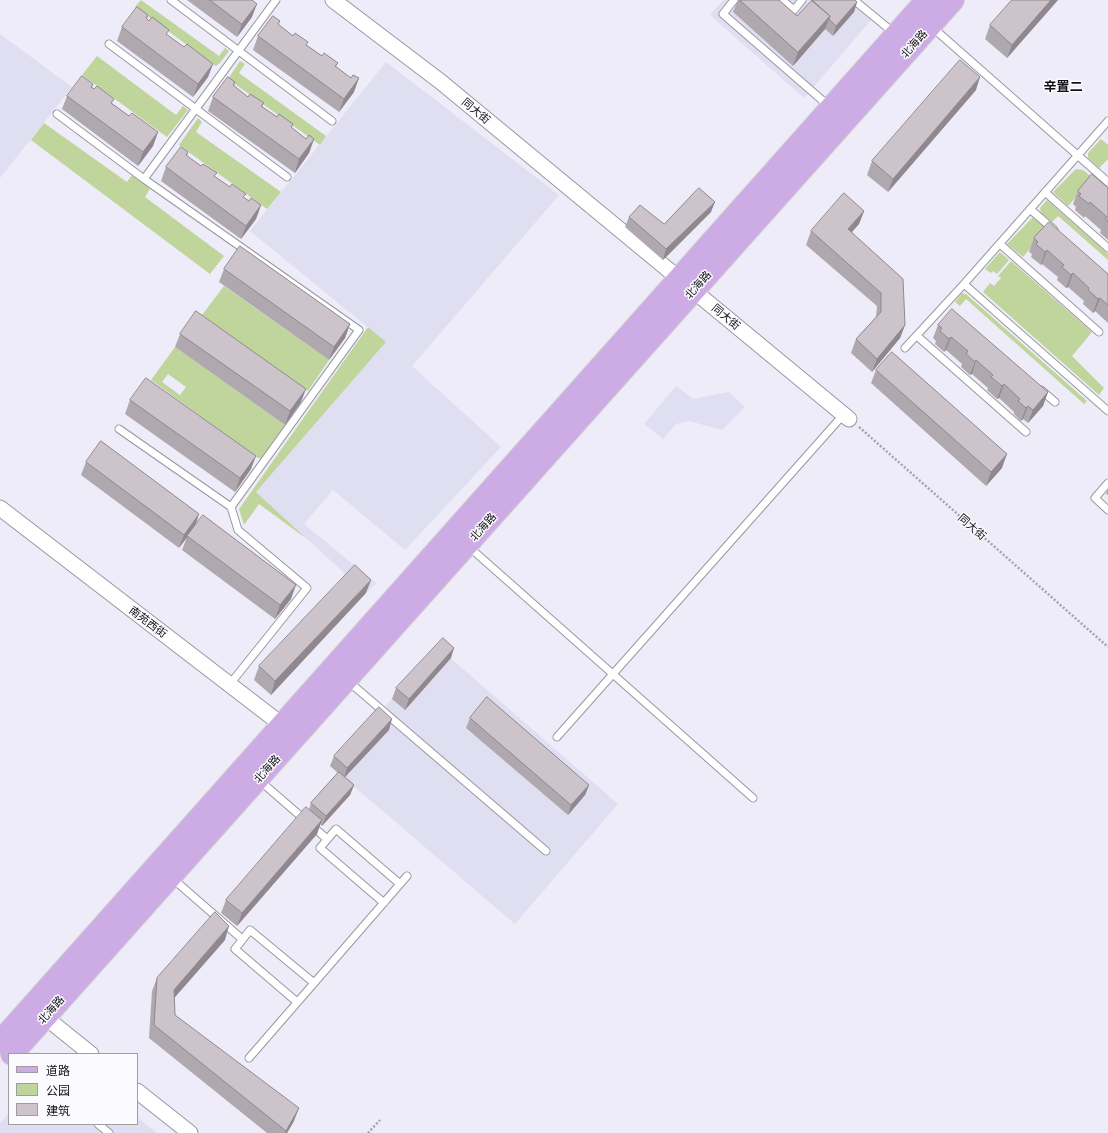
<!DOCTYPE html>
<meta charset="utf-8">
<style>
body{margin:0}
#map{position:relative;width:1108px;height:1133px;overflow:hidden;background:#edecf8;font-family:Commissioner,"Noto Sans SC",sans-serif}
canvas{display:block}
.legend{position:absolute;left:8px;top:1053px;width:130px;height:72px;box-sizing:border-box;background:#fbfaff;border:1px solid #9e9da2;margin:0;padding:5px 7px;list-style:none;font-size:12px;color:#121216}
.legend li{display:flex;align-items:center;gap:8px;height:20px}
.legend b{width:20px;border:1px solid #9e9da2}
</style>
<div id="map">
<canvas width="1108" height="1133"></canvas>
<ul class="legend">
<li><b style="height:5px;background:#cdace6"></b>道路</li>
<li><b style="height:11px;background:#bfd59c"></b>公园</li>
<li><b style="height:11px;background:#cdc3cb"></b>建筑</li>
</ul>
</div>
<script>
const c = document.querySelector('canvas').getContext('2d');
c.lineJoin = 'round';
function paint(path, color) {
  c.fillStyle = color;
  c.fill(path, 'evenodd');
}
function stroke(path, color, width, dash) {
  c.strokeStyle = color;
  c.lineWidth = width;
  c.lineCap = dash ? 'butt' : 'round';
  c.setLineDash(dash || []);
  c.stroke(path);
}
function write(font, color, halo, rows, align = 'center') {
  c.font = font + ' Commissioner,"Noto Sans SC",sans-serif';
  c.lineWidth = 3;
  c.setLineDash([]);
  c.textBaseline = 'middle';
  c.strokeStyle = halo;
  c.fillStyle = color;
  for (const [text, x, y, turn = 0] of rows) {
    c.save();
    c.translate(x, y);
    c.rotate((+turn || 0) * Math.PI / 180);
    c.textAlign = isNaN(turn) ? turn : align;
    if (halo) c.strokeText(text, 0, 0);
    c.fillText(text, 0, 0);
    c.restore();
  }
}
paint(new Path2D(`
 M723 0H847L871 20 804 98 710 15Z
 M0 34 72 87 0 178Z
 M386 62 559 195 412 366 501 447 405 550 333 490 304 524 376 583 366 593 256 492 386 342 250 231Z
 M676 386 693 399 729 392 745 407 722 430 689 421 676 424 663 439 644 424Z
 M439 648 618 804 515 924 330 766Z
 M9 1113V1124H137V1117L157 1133H0V1123Z`), '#e0def1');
paint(new Path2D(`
 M141 0 219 56 225 48 229 51 220 63 216 66 135 7Z
 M97 56 176 115 183 106 188 110 167 137 82 75Z
 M240 61 245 64 239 73 326 136 320 145 228 79Z
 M198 118 202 122 196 132 281 192 267 209 179 145Z
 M44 123 127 182 132 175 150 189 145 197 224 256 210 274 31 140Z
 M1101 139 1108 145V159L1099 168 1088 158V153Z
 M1076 169 1083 170 1093 178 1068 206 1053 192Z
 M1047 200 1108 254V260L1058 216 1052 222 1041 213 1040 208Z
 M1032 218H1035L1048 228 1023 257 1007 244Z
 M1000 252 1009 260 997 274 993 271 991 273 985 269Z
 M1011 261 1092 332 1072 356 1104 388 1099 395 983 292 990 283 994 286 1001 278 998 276Z
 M224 286 329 360 308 391 202 315Z
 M962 293 966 294 1087 401 1084 404 966 299 960 306 955 302Z
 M368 327 386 342 256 492 307 539 259 504 244 525 239 509Z
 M175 347 285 425 261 458H258L151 380ZM168 374 186 387 180 395 162 382Z`), '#bfd59c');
const service = new Path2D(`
 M171 0 332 121
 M734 0 723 14 830 107
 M782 0 794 10 802 0
 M854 0 894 33
 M932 27 1108 182
 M109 44 287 177
 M57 114 144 179
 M1045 192 1108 248
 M1030 209 1054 230
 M1000 244 1099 332
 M964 284 1108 411
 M917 336 1026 432
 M905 348 964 284 1108 121
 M1041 390 1055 402
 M119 429 231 507
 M1108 483 1095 498 1108 510
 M468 546 753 798
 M348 681 546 851
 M230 684 307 588 238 530 231 507 359 330 144 179 276 0
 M557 737 844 414
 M259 780 327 839
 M172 878 242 939
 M384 903 320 848 336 829 400 884
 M297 1002 235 949 250 930 314 983
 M249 1058 407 876
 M98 1124 109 1133`);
const minor = new Path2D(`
 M333 0 441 82 849 419
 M0 508 290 731
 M45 1017 91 1054
 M137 1091 190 1133`);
const primary = new Path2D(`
 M0 1042 927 0
 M12 1054 953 0`);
stroke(service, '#9898a2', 9);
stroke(minor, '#9898a2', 17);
stroke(primary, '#d0d0d0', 24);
stroke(new Path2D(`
 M859 427 1108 647
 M368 1133 380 1120`), '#a3a3ac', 2.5, [2, 2]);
stroke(service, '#fff', 7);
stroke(minor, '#fff', 15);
stroke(primary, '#cdace6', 22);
paint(new Path2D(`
 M187 0H252V17L237 37Z
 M738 0H779L797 16 812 1 857 2 854 12 833 36 825 29 793 66 733 12Z
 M1058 0 1007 58 985 39 990 25Z
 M148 15 147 19 167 35 184 47 213 64 208 77 193 97 117 41 122 27Z
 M280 21 278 25 322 56 338 63 336 67 354 92 339 112 253 50 258 36Z
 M235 82 234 86 248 97 264 103 262 107 277 117 293 124 291 128 306 139H314L309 153 295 173 208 111 213 97Z
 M93 84 92 88 129 116 158 132 153 146 138 166 62 109 67 96Z
 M976 90 888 192 867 175 872 161Z
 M188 152 187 156 244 198 249 201 261 205 256 219 241 239 161 181 166 167Z
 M1108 188V240L1100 233 1101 230 1085 216 1084 218 1075 210 1076 207 1073 204 1078 191Z
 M864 211 859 224 852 232 905 325 900 338 872 372 851 353 856 339 876 317 877 306 806 245 811 231Z
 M711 212 663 260 625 227 629 217 664 224Z
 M1034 238 1108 274V323L1095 311 1093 313 1083 304 1084 301 1068 287 1066 288 1057 280 1058 277 1042 264 1041 265 1031 257 1032 254 1029 252Z
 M224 269 350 324 345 338 329 360 219 282Z
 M938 325 1048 392 1043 406 1028 423 1023 419 1021 421 1014 414V412L999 398 997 399 987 390 988 388 972 374 970 375 961 367 962 364 946 350 944 352 935 344 936 341 933 338Z
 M180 334 301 402 285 425 175 347Z
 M876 370 1002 468 986 486 871 383Z
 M130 400 251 469 235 492 125 414Z
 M86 462 195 526 291 599 275 619 182 550 187 537 179 548 81 475Z
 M1108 488V495L1106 494Z
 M366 593 271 695 254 680 259 666Z
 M451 658 405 710 392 699 396 688Z
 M470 718 589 785 585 795 568 815 466 728Z
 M389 730 345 777 354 785 350 795 322 826 320 824 317 834 237 926 221 913 226 900 309 810 311 803 338 773 330 766 334 756Z
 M225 940 174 998 175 1015 294 1121 287 1133H267L149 1038 152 991 157 978Z`), '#b0a8af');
paint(new Path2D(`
 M1051 0H1058L1007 58 1012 45Z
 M857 2 854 12 833 36 836 26Z
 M257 4 252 17 237 37 242 24Z
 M830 16 825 29 793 66 798 52Z
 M213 64 208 77 193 97 198 84Z
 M980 77 976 90 888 192 893 179Z
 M359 78 354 92 339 112 344 99Z
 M158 132 153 146 138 166 143 152Z
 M314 139 309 153 295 173 299 159Z
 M715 202 711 212 663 260 666 249Z
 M261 205 256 219 241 239 246 226Z
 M864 211 859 224 843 242 848 229Z
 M1047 250 1042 264 1041 265 1045 252Z
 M1073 273 1068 287 1066 288 1071 275Z
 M1100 298 1095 311 1093 313 1098 299Z
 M350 324 345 338 329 360 334 347Z
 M905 325 900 338 872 372 877 359Z
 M951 337 946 350 944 352 949 339Z
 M976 360 972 374 970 375 975 362Z
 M1004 384 999 398 997 399 1002 386Z
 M306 389 301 402 285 425 290 411Z
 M1048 392 1043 406 1028 423 1033 410Z
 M1028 406 1023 419 1021 421 1026 408Z
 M1007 454 1002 468 986 486 991 472Z
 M256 456 251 469 235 492 240 478Z
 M199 514 195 527 179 548 184 535Z
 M371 580 366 593 271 695 275 681Z
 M296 585 291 599 275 619 280 605Z
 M454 648 451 658 405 710 409 699Z
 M392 719 389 730 344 778 347 768Z
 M354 785 350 795 322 826 326 816Z
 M589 785 585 795 568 815 571 805Z
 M322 820 317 834 237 926 242 913Z
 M229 926 225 940 169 1004 174 990Z
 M299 1108 294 1121 287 1133H285Z`), '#90888e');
const building = new Path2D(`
 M210 0H252L257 4 242 24Z
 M740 0H779L797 16 812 0 830 16 798 52Z
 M813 0H855L857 2 836 26 829 19 830 16 812 1Z
 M1012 0H1051L1012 45 990 25Z
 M137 7 148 15 146 18 149 21 152 17 169 30 166 34 184 47 187 44 213 64 198 84 122 27Z
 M273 16 280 21 278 24 293 36 295 33 308 42 306 45 322 56 324 53 338 63 335 66 351 78 353 75 359 78 344 99 258 36Z
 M960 60 980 77 893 179 872 161Z
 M82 76 93 84 91 87 94 89 97 86 114 99 111 103 129 116 132 113 158 132 143 152 67 96Z
 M228 77 235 82 233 85 248 97 250 94 264 103 261 106 277 117 279 114 293 124 291 127 306 139 309 135 314 139 299 159 213 97Z
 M181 147 188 152 186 155 201 166 203 164 217 173 214 176 230 187 232 184 246 194 243 197 249 201 251 198 261 205 246 226 166 167Z
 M1092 174 1108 188V222L1105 219 1107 217 1090 202 1089 204 1079 196 1081 194 1078 191Z
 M699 188 715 202 666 249 629 217 640 205 664 224Z
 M844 193 864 211 848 229 903 279 905 325 877 359 856 339 881 312V293L811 231Z
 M1049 222 1108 274V305L1100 298 1098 299 1088 290 1089 288 1073 273 1071 275 1062 267 1064 265 1047 250 1045 252 1036 244 1038 242 1034 238Z
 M240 246 350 324 334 347 224 269Z
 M952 309 1048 392 1033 410 1028 406 1026 408 1018 401 1020 399 1004 384 1002 386 991 377 993 375 976 360 975 362 966 354 968 351 951 337 949 339 940 331 942 328 938 325Z
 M196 311 306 389 290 411 180 334Z
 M892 352 1007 454 991 472 876 370Z
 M146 378 256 456 240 478 130 400Z
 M101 441 199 514 184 535 86 462Z
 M203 515 296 585 280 605 187 536Z
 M355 565 371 580 275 681 259 666Z
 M443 638 454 648 409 699 396 688Z
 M487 697 589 785 571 805 470 718Z
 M379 707 392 719 347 768 334 756Z
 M339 772 354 785 326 816 311 803Z
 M306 807 322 820 242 913 226 900Z
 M215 912 229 926 174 990 175 1015 299 1108 286 1131 154 1025 157 978Z`);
paint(building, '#cdc3cb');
stroke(building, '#90888e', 1);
write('11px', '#121216', '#fbfaff', [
 ["北海路",914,44,-48],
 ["同大街",476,111,40],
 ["北海路",698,285,-48],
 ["同大街",726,317,40],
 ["北海路",483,527,-48],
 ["同大街",972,527,41],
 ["南苑西街",148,622,37],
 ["北海路",267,769,-48],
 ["北海路",51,1010,-48]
]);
write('bold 13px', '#121216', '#fbfaff', [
 ["辛置二",1063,87]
]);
</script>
